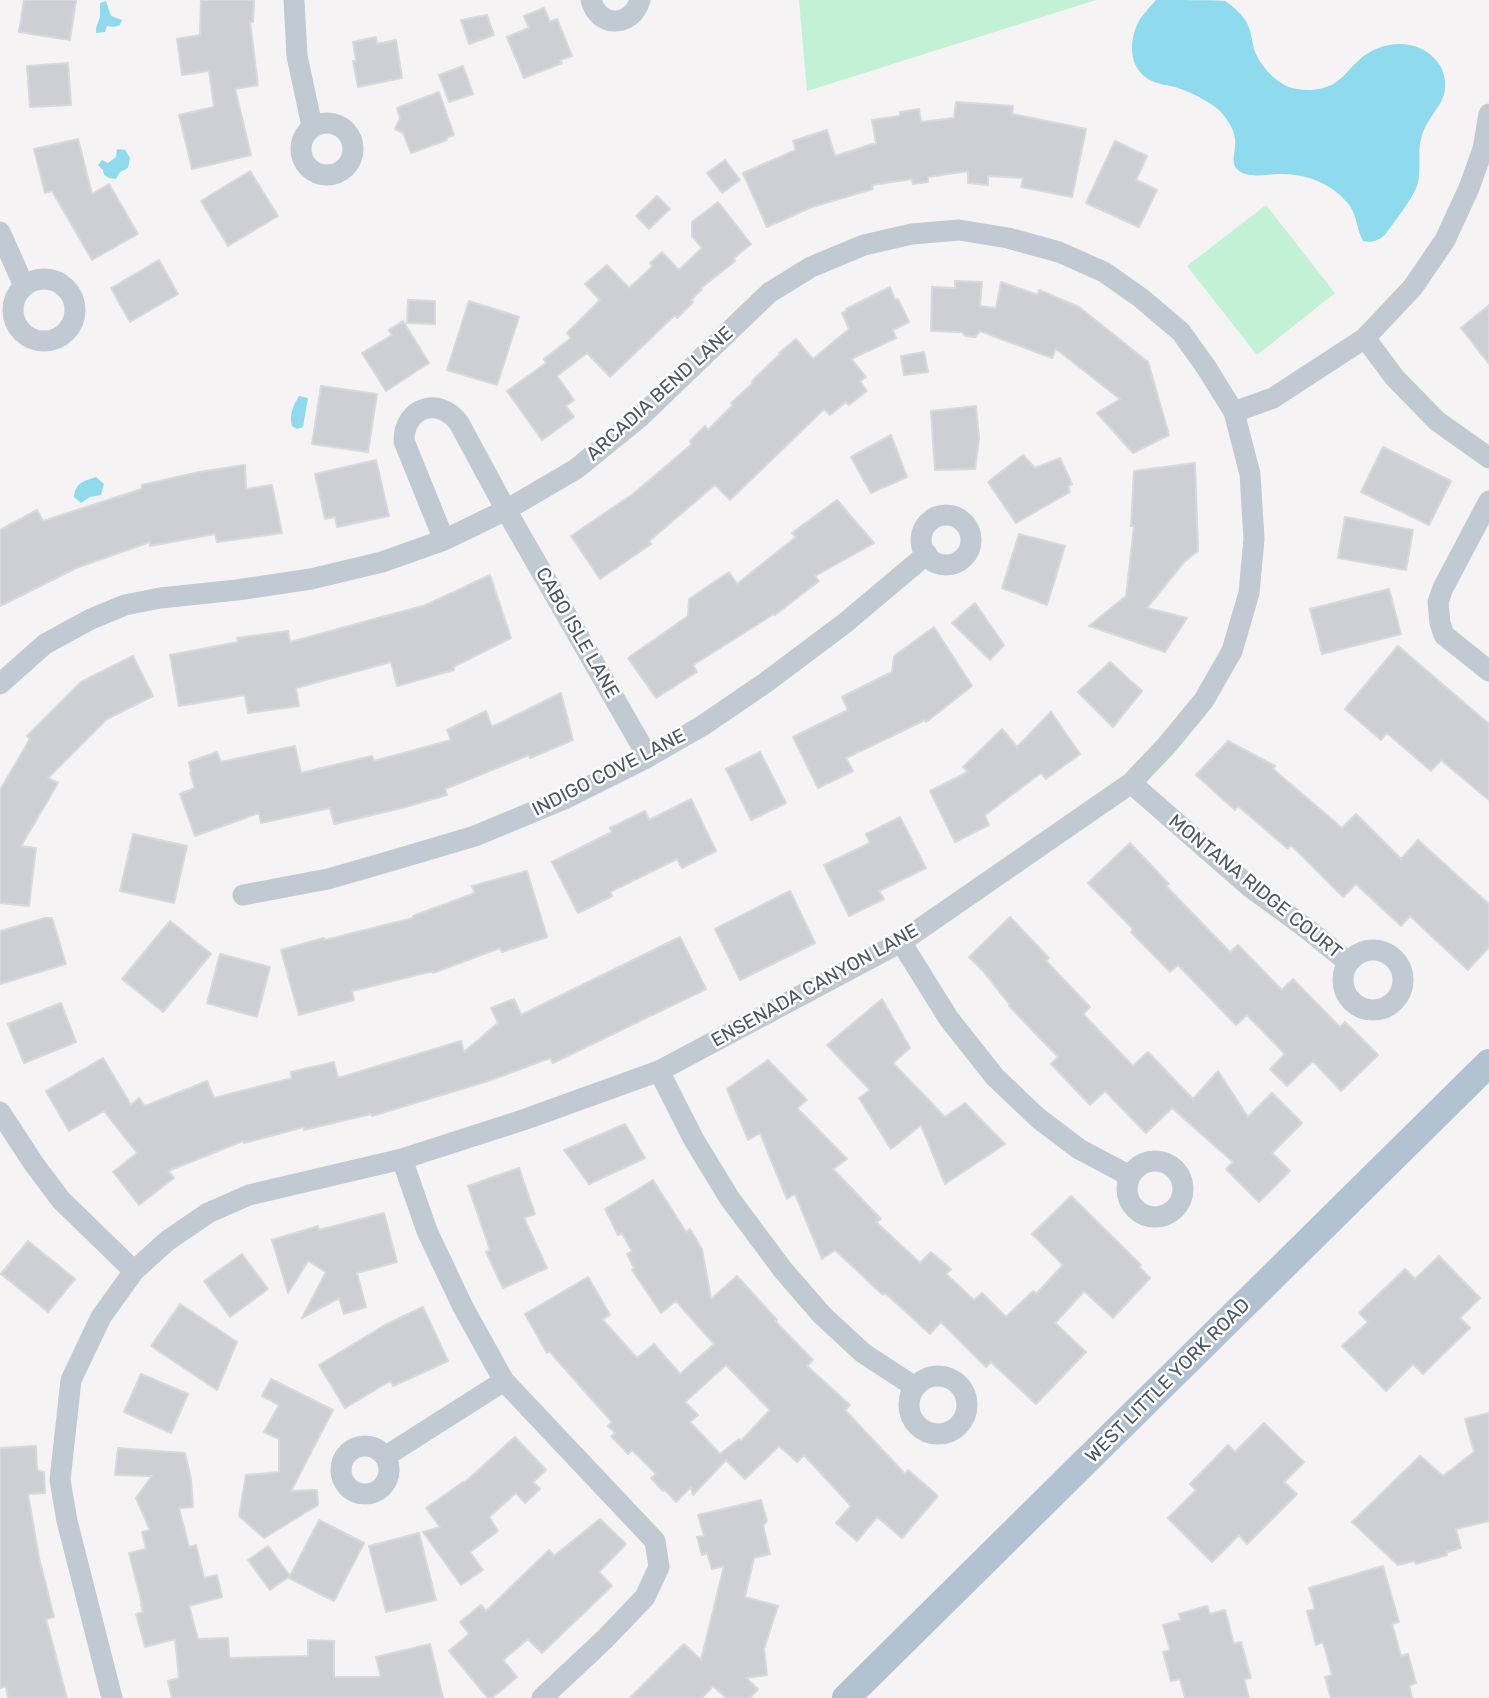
<!DOCTYPE html>
<style>
body{margin:0}
canvas{display:block;background:#f5f3f3}
</style>
<canvas width="1489" height="1698"></canvas>
<script>
const c = document.querySelector('canvas').getContext('2d');
c.lineJoin = 'round';
function paint(path, color) {
  c.fillStyle = color;
  c.fill(path, 'evenodd');
}
function stroke(path, color, width, dash) {
  c.strokeStyle = color;
  c.lineWidth = width;
  c.lineCap = dash ? 'butt' : 'round';
  c.setLineDash(dash || []);
  c.stroke(path);
}
function write(font, color, halo, rows, align = 'center') {
  c.font = font + ' Rubik,sans-serif';
  c.lineWidth = 5;
  c.setLineDash([]);
  c.textBaseline = 'middle';
  c.strokeStyle = halo;
  c.fillStyle = color;
  for (const [text, x, y, turn = 0] of rows) {
    c.save();
    c.translate(x, y);
    c.rotate((+turn || 0) * Math.PI / 180);
    c.textAlign = isNaN(turn) ? turn : align;
    if (halo) c.strokeText(text, 0, 0);
    c.fillText(text, 0, 0);
    c.restore();
  }
}
paint(new Path2D(`
 M799 0H1096L807 91Z
 M1266 205 1335 293 1257 355 1187 266Z`), '#c3f1d5');
paint(new Path2D(`
 M1156 0C1169 0 1216 0 1225 1 1233 6 1243 15 1247 23 1251 31 1252 40 1254 49 1259 64 1274 81 1289 87 1303 92 1322 91 1335 83 1344 77 1350 68 1358 61 1375 45 1400 39 1422 49 1431 54 1440 62 1443 72 1453 103 1427 112 1421 139 1417 154 1422 171 1417 186 1411 201 1394 222 1385 235 1377 241 1373 243 1363 241 1357 230 1357 217 1350 206 1334 184 1306 173 1279 174 1267 174 1248 179 1238 170 1229 162 1237 149 1235 139 1234 129 1227 119 1220 111 1209 101 1192 93 1178 88 1170 85 1160 85 1152 81 1130 71 1128 45 1137 25 1141 16 1149 8 1156 0Z
 M106 1 111 16 122 20 120 25 114 27 107 26 105 32 96 33V28L100 17V3Z
 M117 149 125 150 130 158 128 168 120 172 116 179 109 178 104 175 103 170 98 165 102 160 108 163 116 157Z
 M299 396 308 398 303 427 297 429 292 426C289 415 293 406 299 396Z
 M96 477 104 484 101 495 90 497 81 503 74 497C75 483 84 481 96 477Z`), '#90daee');
const building = new Path2D(`
 M24 0H76L70 40 19 32Z
 M201 0H254L253 22H250L258 85 235 89 251 155 192 169 179 115 214 107 209 71 182 75 177 39 200 35Z
 M544 8 550 22 557 19 572 56 560 60 562 63 524 78 507 37 529 28 524 16Z
 M487 15 494 35 469 44 461 20Z
 M376 37 377 44 396 40 402 78 358 87 353 61H356L353 42Z
 M68 63 71 105 30 107 27 66Z
 M463 66 473 94 449 102 439 75Z
 M439 92 454 135 446 138 447 140 411 153 403 133 395 129 400 118 397 108Z
 M956 102 1013 106 1012 114 1086 129 1072 197 1021 187 1023 178 988 176V185L968 183V171L928 177V182L913 184 912 179 872 185 873 189 812 207 767 227 743 173 796 150 793 141 827 130 835 156 876 143 872 120 900 116V112L919 109 921 122 954 118Z
 M78 139 92 194 109 184 138 234 92 260 52 191 45 193 34 149Z
 M1115 141 1147 156 1136 180 1157 190 1139 227 1086 203Z
 M725 160 740 180 722 193 707 173Z
 M250 171 278 216 228 246 201 201Z
 M657 196 670 209 649 229 636 216Z
 M718 202 751 244 734 258 735 261 701 288 702 289 691 300 693 302 677 318 675 315 610 377 587 353 557 376 574 400 566 406 574 417 542 440 507 391 546 363 544 359 571 338 567 333 600 300 585 284 607 265 629 288 653 266 650 263 662 252 679 270 702 248 692 236V222Z
 M159 260 178 294 130 322 111 288Z
 M955 281 982 282 980 306 996 308 1001 282 1038 295 1039 290 1079 307 1148 362 1169 435 1133 453 1097 413 1120 399 1056 349 1052 358 980 331 975 337 965 336 962 332 931 331 932 287 955 288Z
 M890 287 895 300 898 299 909 322 893 330 896 338 851 359 866 377 860 381 867 391 849 405 846 402 830 415 824 409 730 500 715 485 649 541 651 544 600 579 571 536 633 494 692 444 690 441 705 426 708 430 733 405 731 403 753 383 752 381 780 354 779 353 796 339 813 359 849 329 842 313 847 311 846 309Z
 M408 300 435 301V324L407 323Z
 M469 301 519 317 497 385 447 370Z
 M1489 305V364L1461 328Z
 M403 321 429 363 386 391 362 353 392 335 389 330Z
 M924 352 928 372 904 375 901 356Z
 M321 386 377 394 368 452 312 444Z
 M976 406 979 438 975 469 935 470 931 411Z
 M891 435 907 477 871 493 851 457Z
 M1383 447 1451 481 1429 525 1361 492Z
 M1023 455 1035 468 1060 458 1072 484 1068 486 1070 492 1016 523 988 482Z
 M376 460 389 516 337 527 335 517 325 519 315 474Z
 M1195 463 1198 551 1184 562 1147 608 1187 618 1165 652 1089 626 1126 596 1134 526H1131L1134 471Z
 M245 465 246 489 272 485 282 533 217 542 215 534 150 546V542L76 568 0 606V530L37 510 43 521 142 489V485L199 472Z
 M837 500 874 543 815 576 819 581 775 615 774 614 693 665 697 672 656 698 628 658 688 616 689 599 729 572 737 584 796 537 792 533Z
 M1345 517 1413 530 1406 570 1338 558Z
 M1019 534 1065 546 1047 605 1002 588Z
 M490 575 511 638 453 667 454 670 397 686 391 662 296 688 299 706 248 713 245 695 179 706 170 655 238 642 237 638 288 631 290 642 426 605Z
 M1389 589 1401 634 1322 654 1310 609Z
 M975 603 1004 645 990 660 952 623Z
 M934 627 972 686 926 722 925 720 846 758 853 771 818 788 793 737 848 710 842 697 892 672 894 656Z
 M1398 646 1489 724V800L1441 760 1431 771 1387 733 1381 740 1345 709Z
 M133 656 153 696 107 719 48 778 58 783 21 846 36 848 29 906 0 903V790L30 739 27 736 81 682Z
 M1110 662 1142 691 1113 727 1078 692Z
 M561 693 573 740 530 758 529 755 445 789 447 795 402 808 334 824 330 808 261 823 259 813 195 836 180 794 195 788 190 773 191 772 189 762 217 752 221 762 295 746 301 773 372 756 374 761 451 740 447 730 486 711 492 727Z
 M1051 712 1080 754 1046 779 1041 773 985 815 989 825 955 842 930 791 968 772 963 767 1002 729 1017 747Z
 M1228 741 1275 766 1273 769 1342 828 1356 814 1401 859 1418 840 1489 904V947L1468 970 1410 916 1401 926 1356 884 1343 897 1291 845 1288 849 1238 806 1235 810 1196 775Z
 M760 752 786 803 751 820 726 769Z
 M691 799 716 851 682 868 677 859 610 892 612 896 578 913 552 862 612 832 610 828 645 811 649 820Z
 M900 817 926 868 879 891 884 899 849 916 824 865 870 843 866 834Z
 M133 834 187 846 174 903 120 891Z
 M1130 843 1169 884 1166 886 1230 952 1238 945 1282 990 1293 979 1340 1027 1345 1022 1378 1055 1341 1091 1313 1061 1287 1086 1270 1069 1285 1054 1247 1015 1236 1025 1178 965 1170 972 1131 932 1133 929 1088 883Z
 M527 871 547 937 502 952 500 948 433 973V971L352 991 354 1000 299 1015 281 950 324 938 325 940 413 918V916L475 893 472 886Z
 M790 891 815 943 740 980 715 929Z
 M1010 917 1049 958 1046 961 1090 1007 1083 1014 1133 1066 1148 1052 1193 1099 1218 1071 1248 1117 1272 1093 1302 1123 1272 1153 1290 1171 1259 1202 1226 1169 1233 1162 1172 1108 1146 1133 1105 1091 1090 1105 1051 1064 1058 1057 1009 1006 1010 1005 983 971 969 957Z
 M45 918H52L66 964 0 984V931Z
 M170 921 211 954 163 1012 122 979Z
 M680 937 706 989 553 1063 550 1058 488 1081 372 1116 371 1114 304 1130V1127L244 1143 243 1141 168 1171 174 1178 139 1205 113 1172 137 1153 104 1111 69 1131 46 1091 103 1058 131 1105 139 1098 145 1106 207 1081 214 1098 292 1078 291 1072 334 1062 338 1078 461 1041 464 1052 498 1023 491 1008 514 999 521 1015Z
 M220 954 270 967 257 1017 207 1003Z
 M882 999 910 1048 893 1063 945 1117 965 1103 1005 1144 945 1184 921 1125 891 1149 859 1098 870 1090 827 1045Z
 M61 1003 76 1042 24 1063 8 1024Z
 M768 1060 807 1100 797 1108 847 1159 833 1169 881 1219 876 1222 920 1263 931 1252 951 1269 946 1274 974 1300 982 1293 1006 1317 1033 1291 1036 1294 1063 1265 1032 1234 1071 1196 1141 1265 1139 1267 1150 1278 1113 1318 1084 1291 1055 1323 1086 1352 1036 1404 991 1362 986 1367 941 1322 930 1334 885 1293 883 1295 835 1250 822 1259 795 1194 787 1199 760 1133 748 1140 727 1089Z
 M625 1124 645 1158 589 1184 564 1150Z
 M519 1168 535 1214 524 1218 547 1268 503 1288 486 1252 490 1250 468 1186Z
 M653 1180 686 1232 690 1229 702 1249 711 1299 737 1276 777 1320 775 1321 813 1360 807 1366 850 1405 845 1410 905 1474 908 1470 938 1496 902 1538 877 1517 857 1541 836 1523 851 1506 804 1455 797 1462 779 1446 745 1479 726 1460 693 1495 691 1487 676 1502 664 1489 663 1491 651 1478 656 1474 632 1450 628 1454 611 1436 615 1433 608 1426 612 1422 549 1351 547 1353 525 1314 588 1277 610 1315 602 1319 637 1358 654 1344 680 1374 714 1344 676 1301 661 1313 632 1270 634 1268 627 1254 632 1251 622 1233 618 1235 605 1209ZM726 1365 770 1410 741 1441 739 1439 720 1454 690 1422 698 1415 685 1402Z
 M384 1213 397 1262 357 1273 366 1307 344 1314 339 1298 302 1318 326 1272 308 1261 288 1293 272 1240 318 1226 319 1230Z
 M28 1241 75 1279 48 1312 1 1274Z
 M242 1254 268 1289 230 1317 204 1281Z
 M1439 1256 1480 1298 1460 1318 1470 1328 1423 1374 1413 1364 1386 1391 1342 1346 1368 1322 1359 1313 1405 1269 1415 1279Z
 M180 1304 237 1342 217 1390 151 1346Z
 M423 1307 448 1361 393 1386 390 1381 345 1408 319 1365 385 1325Z
 M141 1374 188 1394 171 1433 124 1412Z
 M271 1379 333 1410 291 1491 317 1490 318 1505 264 1538 239 1516 246 1475 279 1472V1439L264 1432 279 1405 262 1396Z
 M1489 1413V1521L1456 1529 1461 1548 1447 1552V1555L1416 1564 1414 1561 1398 1565 1352 1522 1420 1456 1443 1476 1474 1452 1465 1419Z
 M1264 1423 1304 1462 1284 1482 1297 1494 1247 1544 1239 1535 1212 1562 1168 1518 1196 1490 1190 1484 1228 1445 1235 1452Z
 M515 1437 546 1470 533 1482 540 1489 525 1503 516 1493 489 1517 498 1531 470 1552 483 1570 461 1585 423 1532 440 1527 426 1508 463 1482 464 1483Z
 M36 1446 37 1470 44 1472 45 1493 28 1494 39 1558 54 1617 46 1619 67 1698H8L6 1686 0 1688V1448Z
 M118 1448 185 1453 191 1479 193 1507 179 1508 189 1547 196 1545 204 1578 217 1575 222 1597 189 1606 198 1639 228 1638 229 1658 308 1656V1640L334 1641V1677H381L376 1657 430 1644 443 1698H172L168 1681 179 1678 175 1639 145 1647 136 1614 143 1612 141 1604H142L129 1553 146 1549 142 1532 150 1530 136 1498 152 1476 115 1475Z
 M761 1500 767 1521 763 1526 770 1554 754 1558 745 1597 778 1606 764 1649 767 1675 746 1678 758 1689 750 1698H726L713 1686 702 1698H630L684 1644 701 1660 724 1566 712 1569 707 1553 702 1555 697 1537 704 1536 698 1515Z
 M600 1519 626 1544 599 1572 612 1586 542 1653 528 1639 503 1660 517 1677 492 1698H488L449 1651 469 1634 460 1622 481 1605 486 1611 549 1550 554 1556Z
 M319 1520 364 1543 334 1601 289 1578Z
 M419 1533 436 1600 386 1612 369 1546Z
 M268 1546 290 1576 270 1590 248 1560Z
 M1383 1566 1399 1622 1392 1624 1401 1656 1408 1654 1416 1683 1409 1686 1412 1698H1331L1325 1677 1332 1675 1323 1642 1316 1645 1307 1611 1315 1609 1309 1588Z
 M1207 1606 1210 1614 1225 1610 1234 1644 1241 1642 1251 1678 1244 1679 1249 1698H1185L1180 1679 1171 1681 1163 1652 1170 1650 1163 1625 1181 1620 1179 1614Z`);
paint(building, '#cdcfd5');
stroke(building, '#d7d9de', 2);
stroke(new Path2D(`
 M294 0 297 56 312 126
 M591 0C598 28 632 28 640 0
 M301 149a26 26 0 1 1 52 0a26 26 0 1 1-52 0Z
 M0 232 24 286
 M13 310a31 31 0 1 1 62 0a31 31 0 1 1-62 0Z
 M1365 338 1395 378 1437 421 1489 458
 M1234 412 1273 398 1365 338 1413 287 1445 240 1469 188 1483 149 1489 114
 M1489 501 1443 588 1438 602 1440 623 1444 635 1489 671
 M921 540a25 25 0 1 1 50 0a25 25 0 1 1-50 0Z
 M444 540 404 441C404 407 439 396 459 423L506 510 648 757
 M0 684 45 644 91 619 125 605 160 598 237 590 311 579 382 562 444 540 506 510 576 469 640 417 769 293 811 267 864 245 912 234 959 230 1008 238 1059 252 1104 272 1141 298 1181 332 1206 367 1234 412 1250 474 1254 539 1249 593 1232 651 1204 700 1167 745 1131 783 901 942 659 1071 523 1120 402 1159 249 1195 208 1213 167 1241 134 1271 101 1317 71 1380 60 1480 67 1521 112 1698
 M1131 783 1250 887 1306 928 1348 962
 M243 895 328 879 394 860 475 836 564 799 648 757 702 726 765 683 845 623 927 554
 M901 942 949 1019 995 1077 1038 1118 1079 1149 1130 1176
 M1343 980a30 30 0 1 1 60 0a30 30 0 1 1-60 0Z
 M659 1071 694 1140 730 1199 783 1270 822 1315 863 1353 915 1387
 M0 1112 34 1164 61 1200 134 1271
 M402 1159 427 1231 463 1307 504 1381 655 1541 659 1567 645 1597 605 1639 542 1698
 M1127 1189a28 28 0 1 1 56 0a28 28 0 1 1-56 0Z
 M909 1405a29 29 0 1 1 58 0a29 29 0 1 1-58 0Z
 M341 1470a24 24 0 1 1 48 0a24 24 0 1 1-48 0Z
 M386 1456 504 1381`), '#c1cad2', 21);
stroke(new Path2D(`
 M846 1698 1489 1063`), '#b3c2d1', 28);
write('19px', '#4a5661', '#fff', [
 ["ARCADIA BEND LANE",660,394,-42],
 ["CABO ISLE LANE",577,633,60],
 ["INDIGO COVE LANE",609,773,-27],
 ["MONTANA RIDGE COURT",1255,887,39],
 ["ENSENADA CANYON LANE",815,986,-29],
 ["WEST LITTLE YORK ROAD",1168,1381,-45]
]);
</script>
